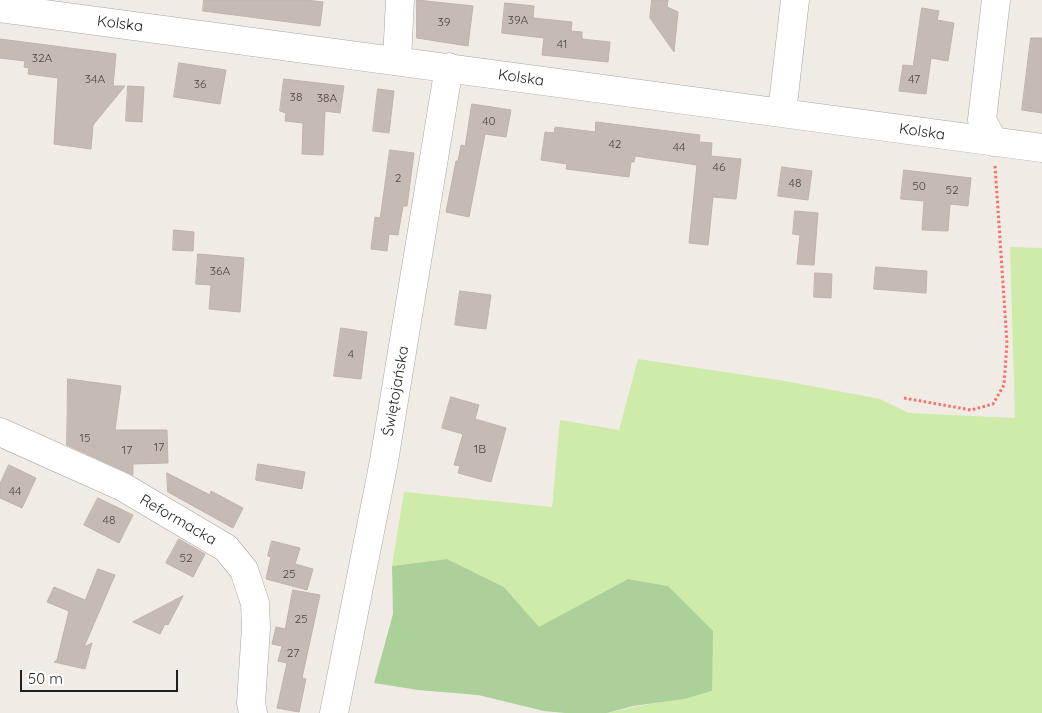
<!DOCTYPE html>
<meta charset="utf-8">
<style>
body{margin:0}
#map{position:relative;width:1042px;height:713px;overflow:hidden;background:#f0ece5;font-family:Quicksand,sans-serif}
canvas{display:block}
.scale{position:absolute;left:20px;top:670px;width:158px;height:22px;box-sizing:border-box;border:2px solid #1f1f1f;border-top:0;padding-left:6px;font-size:15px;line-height:18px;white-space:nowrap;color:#1f1f1f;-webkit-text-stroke:4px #fff;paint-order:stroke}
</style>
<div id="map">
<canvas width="1042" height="713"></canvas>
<div class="scale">50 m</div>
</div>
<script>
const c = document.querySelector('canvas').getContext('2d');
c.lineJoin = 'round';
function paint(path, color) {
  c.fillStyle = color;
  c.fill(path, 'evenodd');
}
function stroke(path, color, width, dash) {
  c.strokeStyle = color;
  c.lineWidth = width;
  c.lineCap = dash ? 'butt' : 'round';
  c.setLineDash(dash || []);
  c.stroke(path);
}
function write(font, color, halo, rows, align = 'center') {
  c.font = font + ' Quicksand,sans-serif';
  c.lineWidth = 5;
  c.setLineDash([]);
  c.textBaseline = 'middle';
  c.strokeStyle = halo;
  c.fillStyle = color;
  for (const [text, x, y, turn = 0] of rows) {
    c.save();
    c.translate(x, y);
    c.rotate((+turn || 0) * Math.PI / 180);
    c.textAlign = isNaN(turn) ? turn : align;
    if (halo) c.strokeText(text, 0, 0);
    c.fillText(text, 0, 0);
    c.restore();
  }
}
paint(new Path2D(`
 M1010 247 1042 248V713H607C642 704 677 701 712 691L668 586 628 579 539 628 504 587 447 559 392 566 404 492 552 507 560 420 619 430 638 359 785 381 880 399 909 413 1015 418Z`), '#ceebaa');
paint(new Path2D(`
 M447 559 504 587 539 627 628 579 668 586 713 631 712 691 684 699 633 706 607 713H565L544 711 478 695 418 690 374 683 393 614 392 566Z`), '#acd099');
const building = new Path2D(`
 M204 0H305L323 2 320 26 203 11Z
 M417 0 473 6 468 46 417 38Z
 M652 0H668L667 7 678 12 674 52 650 18Z
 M505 3 534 6 533 18 572 22 571 31 582 32V39L610 42 608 62 542 55 544 38 502 33Z
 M922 8 939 11 937 20 954 23 948 61 931 58 926 94 899 91 903 65 913 66Z
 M1031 38H1042V113L1022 110Z
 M0 39 116 54 113 86H125L93 125 91 149 54 144 58 78 28 74 29 68 24 67 25 61 0 58Z
 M179 63 226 70 220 104 174 97Z
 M284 79 344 86 340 113 325 111 323 155 302 154 303 123 285 121 286 113 280 111Z
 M128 86 144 87 142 122 126 121Z
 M378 89 394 91 389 133 373 131Z
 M472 104 511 110 506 137 485 134 469 217 446 212 456 161H458L461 145 465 146Z
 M596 122 700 135 699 142 712 143 711 156 741 159 736 199 713 197 708 245 689 243 697 165 635 156 634 162H631L629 177 566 169 567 164 541 160 545 132 554 133 555 127 595 132Z
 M390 150 414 153 407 206H403L398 235 389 234 387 251 371 249 375 217 380 218Z
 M782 167 812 171 808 200 778 196Z
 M904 170 971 178 968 206 950 204 948 231 922 230 924 201 901 199Z
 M795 211 818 213 814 265 797 264 800 235 793 234Z
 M174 230 194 232 193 251 173 250Z
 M198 254 244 258 240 312 209 309 211 285 196 284Z
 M876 267 927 271 926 293 874 289Z
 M815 273 832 274 831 298 814 297Z
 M460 291 491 295 486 329 455 325Z
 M341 328 367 332 361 379 334 376Z
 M68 379 121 386 115 430H167L168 463 133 464V475L67 445Z
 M451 397 479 405 475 419 506 428 491 482 458 473 460 466 454 465 463 434 442 428Z
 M258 464 305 472 302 489 256 480Z
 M9 465 36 478 22 508 0 498V484Z
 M167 473 210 495 211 491 243 508 233 528 168 492Z
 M98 498 133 515 119 543 84 525Z
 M179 539 205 554 193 577 166 563Z
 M272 541 300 548 295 564 313 569 307 590 266 579 271 557 268 556Z
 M98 569 115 575 84 647 92 643 85 669 54 662 57 660 69 611 47 602 54 587 85 600Z
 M293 590 320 595 302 678 306 679 299 712 277 708 287 663 278 661 282 646 272 644 276 627 285 629Z
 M183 596 168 625 165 624 160 634 133 622Z`);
paint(building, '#c5bbb4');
stroke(building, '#c2b1a7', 1);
const minor = new Path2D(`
 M0 8 1042 148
 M397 60 400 0
 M782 113 795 0
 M994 142 982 120 996 0
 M0 432 123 487 226 548 244 570 255 603 256 628 251 703 253 713
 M334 713 384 461 449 67`);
stroke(minor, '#a6a6a6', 29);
stroke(new Path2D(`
 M904 398 971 410 993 404 1004 385 1007 343 995 165`), '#fd6f69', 3, [2.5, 2.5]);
stroke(minor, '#fff', 28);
write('12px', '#484644', null, [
 ["39A",518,20],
 ["39",444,22],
 ["41",562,44],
 ["32A",42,58],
 ["34A",95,79],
 ["47",914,79],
 ["36",200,84],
 ["38",296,97],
 ["38A",327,98],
 ["40",489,121],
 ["42",615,144],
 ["44",679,147],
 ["46",719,167],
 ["2",398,178],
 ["48",795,183],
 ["50",919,186],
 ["52",952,190],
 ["36A",220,271],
 ["4",351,354],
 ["15",85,438],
 ["17",159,447],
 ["1B",480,449],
 ["17",127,450],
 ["44",15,491],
 ["48",109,520],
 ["52",186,558],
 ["25",289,574],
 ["25",301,619],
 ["27",293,653]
]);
write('15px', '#1f1f1f', '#fff', [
 ["Kolska",120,24,7],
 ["Kolska",521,78,8],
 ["Kolska",922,132,8],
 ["Świętojańska",396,391,-80],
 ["Reformacka",178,520,30]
]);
</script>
